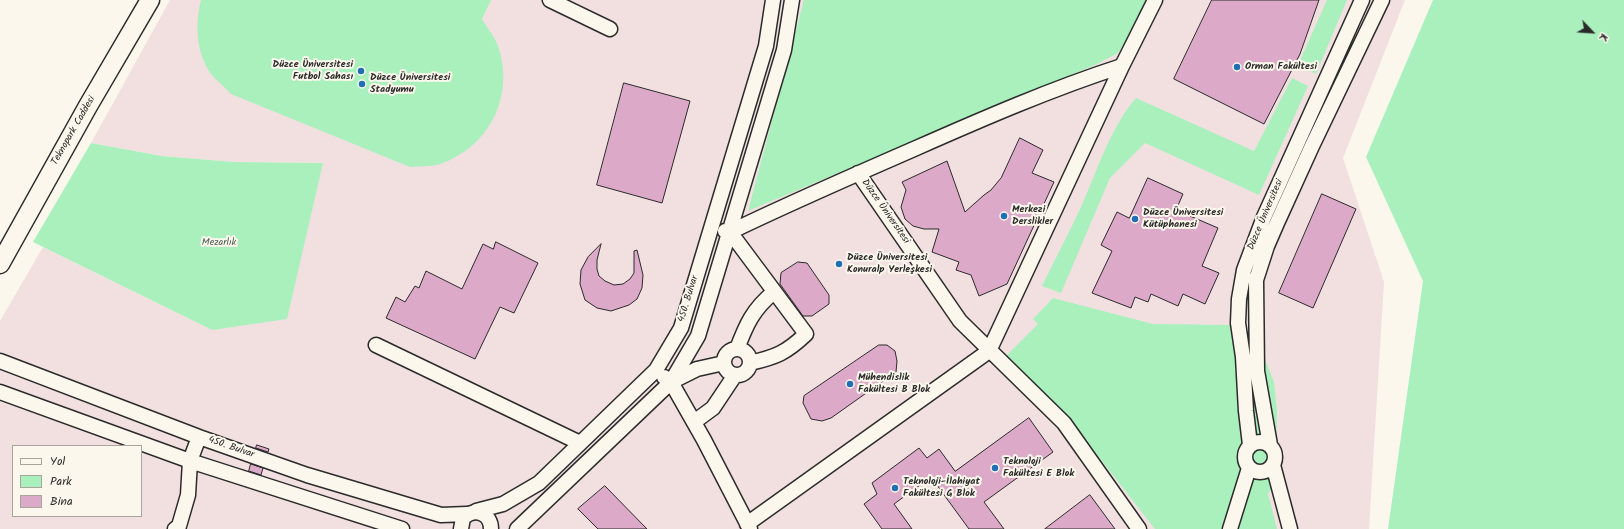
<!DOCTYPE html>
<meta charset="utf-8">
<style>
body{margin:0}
#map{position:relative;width:1624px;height:529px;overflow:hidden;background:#fbf7ec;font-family:Kalam,sans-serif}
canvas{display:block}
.legend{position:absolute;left:12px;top:445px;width:130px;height:72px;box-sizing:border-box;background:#fbf7ec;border:1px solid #a8a59f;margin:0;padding:5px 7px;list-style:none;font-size:12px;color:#2b2b2b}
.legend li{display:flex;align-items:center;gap:8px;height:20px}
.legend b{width:20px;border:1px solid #a8a59f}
.north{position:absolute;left:1572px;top:12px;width:40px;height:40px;-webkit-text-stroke:3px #fbf7ec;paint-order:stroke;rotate:115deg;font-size:11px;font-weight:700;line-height:16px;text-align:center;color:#2b2b2b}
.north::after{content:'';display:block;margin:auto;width:14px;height:18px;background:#2b2b2b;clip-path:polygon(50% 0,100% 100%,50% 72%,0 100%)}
</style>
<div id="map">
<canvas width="1624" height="529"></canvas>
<ul class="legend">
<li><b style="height:5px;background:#fbf7ec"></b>Yol</li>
<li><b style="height:11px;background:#a9f0bd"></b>Park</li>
<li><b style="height:11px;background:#dcaac8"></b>Bina</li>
</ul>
<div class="north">K</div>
</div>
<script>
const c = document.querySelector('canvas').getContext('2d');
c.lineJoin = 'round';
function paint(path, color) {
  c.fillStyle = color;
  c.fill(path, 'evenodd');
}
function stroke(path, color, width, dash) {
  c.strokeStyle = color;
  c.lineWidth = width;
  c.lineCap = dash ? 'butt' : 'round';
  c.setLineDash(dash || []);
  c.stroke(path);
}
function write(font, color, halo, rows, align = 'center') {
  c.font = font + ' Kalam,sans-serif';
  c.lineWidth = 4;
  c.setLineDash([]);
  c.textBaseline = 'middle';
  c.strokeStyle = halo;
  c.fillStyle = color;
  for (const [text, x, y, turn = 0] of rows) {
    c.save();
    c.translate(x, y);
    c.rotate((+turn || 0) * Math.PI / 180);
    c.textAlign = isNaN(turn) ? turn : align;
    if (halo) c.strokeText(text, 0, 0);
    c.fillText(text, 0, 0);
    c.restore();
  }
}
paint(new Path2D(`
 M170 0H1405L1343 158 1384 282 1369 529H0V321L43 247 212 330 323 163 234 162 162 156 91 143ZM13 446H141V516H13Z`), '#f2e0e1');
paint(new Path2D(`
 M201 0H491L482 19C487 28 495 37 498 46 515 95 490 147 440 164 431 167 420 166 410 167L231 94C224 86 214 79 209 71 196 50 195 23 201 0Z
 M804 0H1148L1136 26 1118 53 1097 64 748 211Z
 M1327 0H1347L1316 74 1298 65Z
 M1433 0H1624V529H1388L1423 281 1366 157Z
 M1292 78 1308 86 1259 195 1145 143 1110 178 1061 293 1042 286C1055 259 1069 233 1081 207 1097 171 1110 128 1136 98L1254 151Z
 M91 143 162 156 234 162 323 163 287 319 212 330 33 242Z
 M1053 298 1153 324 1235 325 1263 354 1274 382 1277 410 1276 481 1268 494 1277 529H1155L1076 428 1005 357 1038 324 1033 319Z`), '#a9f0bd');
const building = new Path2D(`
 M1212 0H1319L1300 54 1264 124 1174 79Z
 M624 83 690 101 662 203 597 185Z
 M1020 138 1043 150 1032 173 1054 182 1007 284 979 296 971 275 956 270 959 262 932 252 939 229H924L913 226 905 219 901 207 906 190 902 182 947 161 965 212 984 195 991 190 1001 178Z
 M1148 178 1183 194 1176 210 1218 228 1202 266 1219 273 1205 304 1183 294 1178 306 1151 294 1148 302 1135 297 1131 308 1092 293 1112 251 1101 245 1117 212 1129 218Z
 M1322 194 1356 209 1313 308 1279 293Z
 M496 242 538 263 514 313 500 307 475 359 386 318 396 297 405 302 415 286 419 288 426 271 462 289 483 244 493 249Z
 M601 244 597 260V269L599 276 605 281 614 285 623 284 630 279 634 273V251L637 250 643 275 642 288 637 299 629 305 611 311 597 308 585 300 580 284 581 270 588 257Z
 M798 262 807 263 829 295V304L812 316H803L780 284 781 273Z
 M879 345H887L895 351 897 361 896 372 831 418 822 421 811 419 803 403 804 396Z
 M1029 418 1053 452 984 502 1004 529H969L931 477 894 504 912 529H882L864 504 877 494 872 483 919 448 927 458 939 449 955 471Z
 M257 445 269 449 268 452 256 448Z
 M251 464 263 468 261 475 249 471Z
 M605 486 647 529H598L578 509Z
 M1090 495 1115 529H1045Z`);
paint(building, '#dcaac8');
stroke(building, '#2b2b2b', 1);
const minor = new Path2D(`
 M550 0 610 29
 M858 173 960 321 1064 423 1139 529
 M725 231 730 232C790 203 852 176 914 149 982 119 1051 89 1122 66
 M730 232 806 334C786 353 776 357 750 363
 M376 345 580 443
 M737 349C746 325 753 309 774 292
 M724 362a13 13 0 1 1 26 0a13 13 0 1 1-26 0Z
 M0 361 199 437 307 475 441 515 467 514
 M664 377 671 382 704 440 750 529
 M671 382 697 369 724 363
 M0 392 190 461 402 529
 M694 422 713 408 735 375
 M1245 457a15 15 0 1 1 30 0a15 15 0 1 1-30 0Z
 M1250 445 1246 411 1243 357 1238 323 1239 299 1244 270 1264 217 1362 0
 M1270 445 1257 371 1256 280 1267 246 1277 223 1312 146 1382 0
 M1273 465 1290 529
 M476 511 503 504 539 483 656 370 681 328 766 46 773 0
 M747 524 989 351 1122 66 1155 0
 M175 529 179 526 188 495 190 461 199 437
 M461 529 463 518C475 507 491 513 491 529
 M517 529 671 382 698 336 784 50 792 0
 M1230 529 1249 468`);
const major = new Path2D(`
 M0 264 88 106 150 0`);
stroke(minor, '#2b2b2b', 17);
stroke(major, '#2b2b2b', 21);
stroke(minor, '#fbf7ec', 14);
stroke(major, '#fbf7ec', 18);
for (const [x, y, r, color] of [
 [1237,67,4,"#1f6fb2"],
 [361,71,4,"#1f6fb2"],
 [362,84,4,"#1f6fb2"],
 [1004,216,4,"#1f6fb2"],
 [1135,219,4,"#1f6fb2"],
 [839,264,4,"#1f6fb2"],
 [850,384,4,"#1f6fb2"],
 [995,468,4,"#1f6fb2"],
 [895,488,4,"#1f6fb2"]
]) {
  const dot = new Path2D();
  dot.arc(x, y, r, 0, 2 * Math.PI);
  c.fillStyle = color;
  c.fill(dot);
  stroke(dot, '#fbf7ec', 1.5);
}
write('bold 10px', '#2b2b2b', '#fbf7ec', [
 ["Düzce Üniversitesi",353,65,"right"],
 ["Futbol Sahası",353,77,"right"],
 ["Orman Fakültesi",1245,67],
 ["Düzce Üniversitesi",370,78],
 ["Stadyumu",370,90],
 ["Merkezi",1012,210],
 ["Derslikler",1012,222],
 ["Düzce Üniversitesi",1143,213],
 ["Kütüphanesi",1143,225],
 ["Düzce Üniversitesi",847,258],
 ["Konuralp Yerleşkesi",847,270],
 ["Mühendislik",858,378],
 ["Fakültesi B Blok",858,390],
 ["Teknoloji",1003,462],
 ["Fakültesi E Blok",1003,474],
 ["Teknoloji-İlahiyat",903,482],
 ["Fakültesi G Blok",903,494]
], 'left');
write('10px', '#2b2b2b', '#fbf7ec', [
 ["Teknopark Caddesi",74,131,-60],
 ["Düzce Üniversitesi",885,212,55],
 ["Düzce Üniversitesi",1266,215,-67],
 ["450. Bulvar",689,299,-73],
 ["450. Bulvar",231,448,19]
]);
write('10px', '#4a5c50', '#fbf7ec', [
 ["Mezarlık",219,243]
]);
</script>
